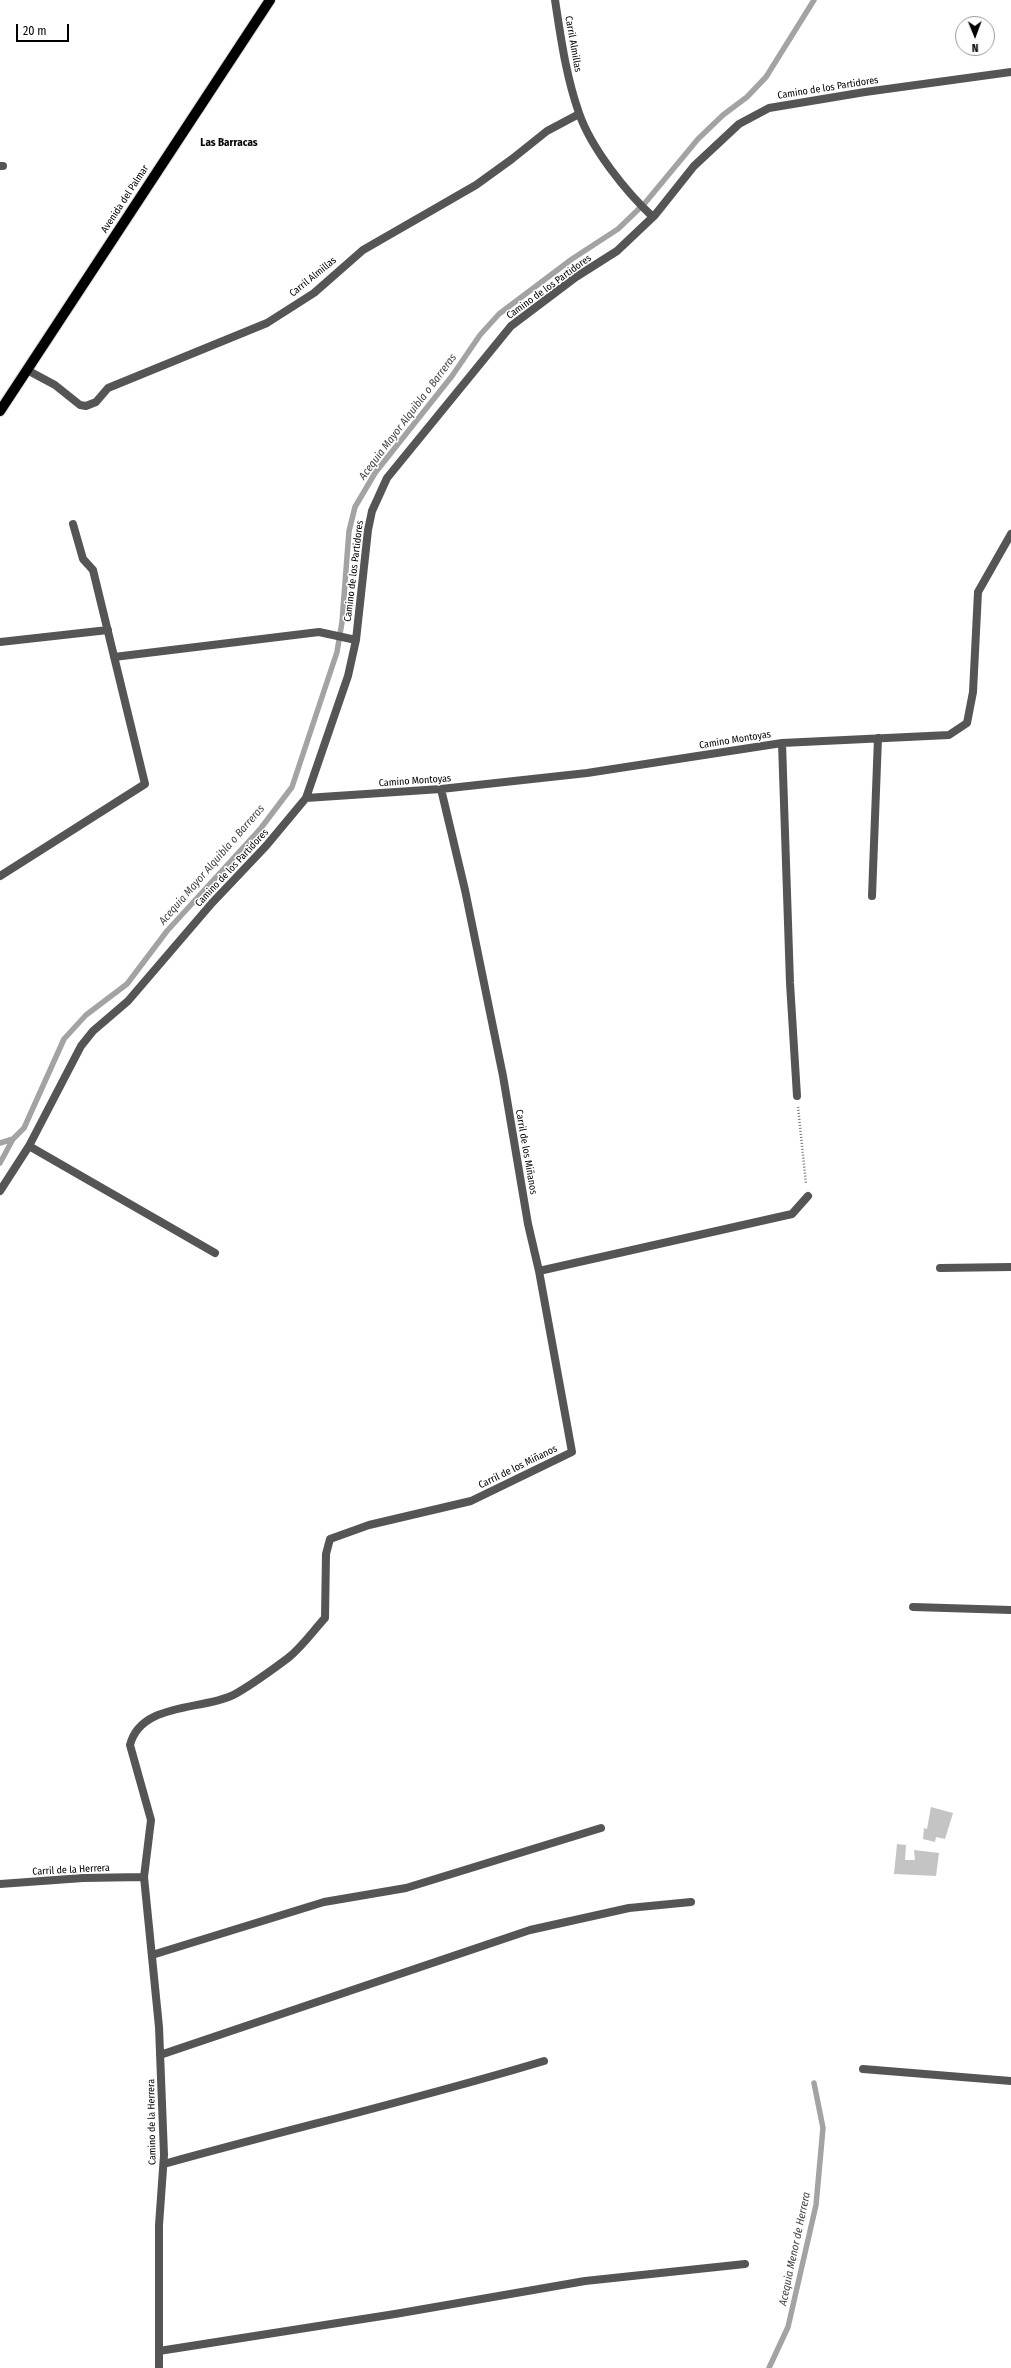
<!DOCTYPE html>
<meta charset="utf-8">
<style>
body{margin:0}
#map{position:relative;width:1011px;height:2368px;overflow:hidden;background:#fff;font-family:"Fira Sans Condensed",sans-serif}
canvas{display:block}
.north{position:absolute;left:955px;top:16px;width:40px;height:40px;box-sizing:border-box;background:#fff;border:1px solid #999;border-radius:50%;rotate:179deg;font-size:11px;font-weight:700;line-height:16px;text-align:center;color:#000}
.north::after{content:'';display:block;margin:auto;width:14px;height:18px;background:#000;clip-path:polygon(50% 0,100% 100%,50% 72%,0 100%)}
.scale{position:absolute;left:16px;top:24px;width:53px;height:18px;box-sizing:border-box;border:2px solid #000;border-top:0;padding-left:5px;font-size:12px;line-height:14px;white-space:nowrap;color:#000;-webkit-text-stroke:3px #fff;paint-order:stroke}
</style>
<div id="map">
<canvas width="1011" height="2368"></canvas>
<div class="north">N</div>
<div class="scale">20 m</div>
</div>
<script>
const c = document.querySelector('canvas').getContext('2d');
c.lineJoin = 'round';
function stroke(path, color, width, dash) {
  c.strokeStyle = color;
  c.lineWidth = width;
  c.lineCap = dash ? 'butt' : 'round';
  c.setLineDash(dash || []);
  c.stroke(path);
}
function paint(path, color) {
  c.fillStyle = color;
  c.fill(path, 'evenodd');
}
function write(font, color, halo, rows, align = 'center') {
  c.font = font + ' "Fira Sans Condensed",sans-serif';
  c.lineWidth = 3;
  c.setLineDash([]);
  c.textBaseline = 'middle';
  c.strokeStyle = halo;
  c.fillStyle = color;
  for (const [text, x, y, turn = 0] of rows) {
    c.save();
    c.translate(x, y);
    c.rotate((+turn || 0) * Math.PI / 180);
    c.textAlign = isNaN(turn) ? turn : align;
    if (halo) c.strokeText(text, 0, 0);
    c.fillText(text, 0, 0);
    c.restore();
  }
}
stroke(new Path2D(`
 M0 1143 13 1139
 M0 1163 13 1139 24 1128 64 1039 86 1015 127 984 167 931 261 828 292 787 337 652 342 622 349 531 355 507 375 473 452 376 480 335 499 314 572 259 618 229 645 203 698 139 723 115 747 97 766 77 814 0
 M769 2368 788 2327 816 2205 823 2128 814 2083`), '#a3a3a3', 5.5);
paint(new Path2D(`
 M931 1807 953 1813 945 1839 936 1837 935 1842 923 1839 924 1828 927 1829Z
 M897 1844 906 1845 905 1860H915L914 1850 939 1853 936 1876 894 1874Z`), '#c4c4c4');
const primary = new Path2D(`
 M0 411 270 0`);
stroke(primary, '#dbdbdb', 12);
stroke(new Path2D(`
 M798 1107 806 1184`), '#777', 2.5, [1, 2]);
stroke(new Path2D(`
 M555 0C561 39 566 76 579 113 591 148 626 192 653 217
 M0 166H3
 M27 370 55 385 80 405 86 406 96 402 108 388 267 323 314 293 363 250 476 185 512 159 547 131 579 114
 M0 642 108 630
 M114 657 319 632 356 640
 M782 743 790 983 797 1096
 M306 798 441 789 587 773 782 743 949 735 967 723 973 692 978 592 1011 534
 M0 876 145 784 93 570 83 559 73 524
 M872 896 878 738
 M29 1146 215 1253
 M0 1191 29 1146 81 1046 93 1031 128 1001 212 903 266 846 306 798 348 676 356 640 368 530 372 511 387 478 511 326 576 277 617 251 655 215 694 166 739 124 769 108 865 92 1011 72
 M940 1268 1011 1267
 M539 1271 792 1214 808 1196
 M913 1607 1011 1610
 M0 1884 83 1878 144 1877
 M152 1955 324 1902 406 1888 601 1828
 M160 2055 530 1930 629 1908 691 1902
 M863 2069 1011 2081
 M164 2164C290 2129 418 2099 544 2061
 M159 2351 395 2314 585 2281 745 2264
 M159 2368V2225L164 2155 159 2027 144 1877 151 1820 130 1745C141 1701 206 1711 237 1693 254 1683 272 1670 288 1658 302 1647 313 1631 325 1618L326 1554 330 1539 369 1525 471 1501 572 1452 539 1271 528 1224 503 1076 465 890 441 789`), '#555', 8);
stroke(primary, '#000', 10);
write('10px', '#000', '#fff', [
 ["Carril Almillas",573,44,80],
 ["Camino de los Partidores",828,88,-9],
 ["Avenida del Palmar",125,199,-57],
 ["Carril Almillas",313,277,-39],
 ["Camino de los Partidores",549,287,-36],
 ["Camino de los Partidores",354,571,-83],
 ["Camino Montoyas",735,740,-9],
 ["Camino Montoyas",415,781,-4],
 ["Camino de los Partidores",232,868,-47],
 ["Carril de los Miñanos",526,1152,80],
 ["Carril de los Miñanos",518,1467,-26],
 ["Carril de la Herrera",71,1870,-3],
 ["Camino de la Herrera",152,2122,-91]
]);
write('bold 11px', '#000', '#fff', [
 ["Las Barracas",229,143]
]);
write('italic 11px', '#444', '#fff', [
 ["Acequia Mayor Alquibla o Barreras",408,417,-53],
 ["Acequia Mayor Alquibla o Barreras",212,865,-49],
 ["Acequia Menor de Herrera",795,2249,-78]
]);
</script>
